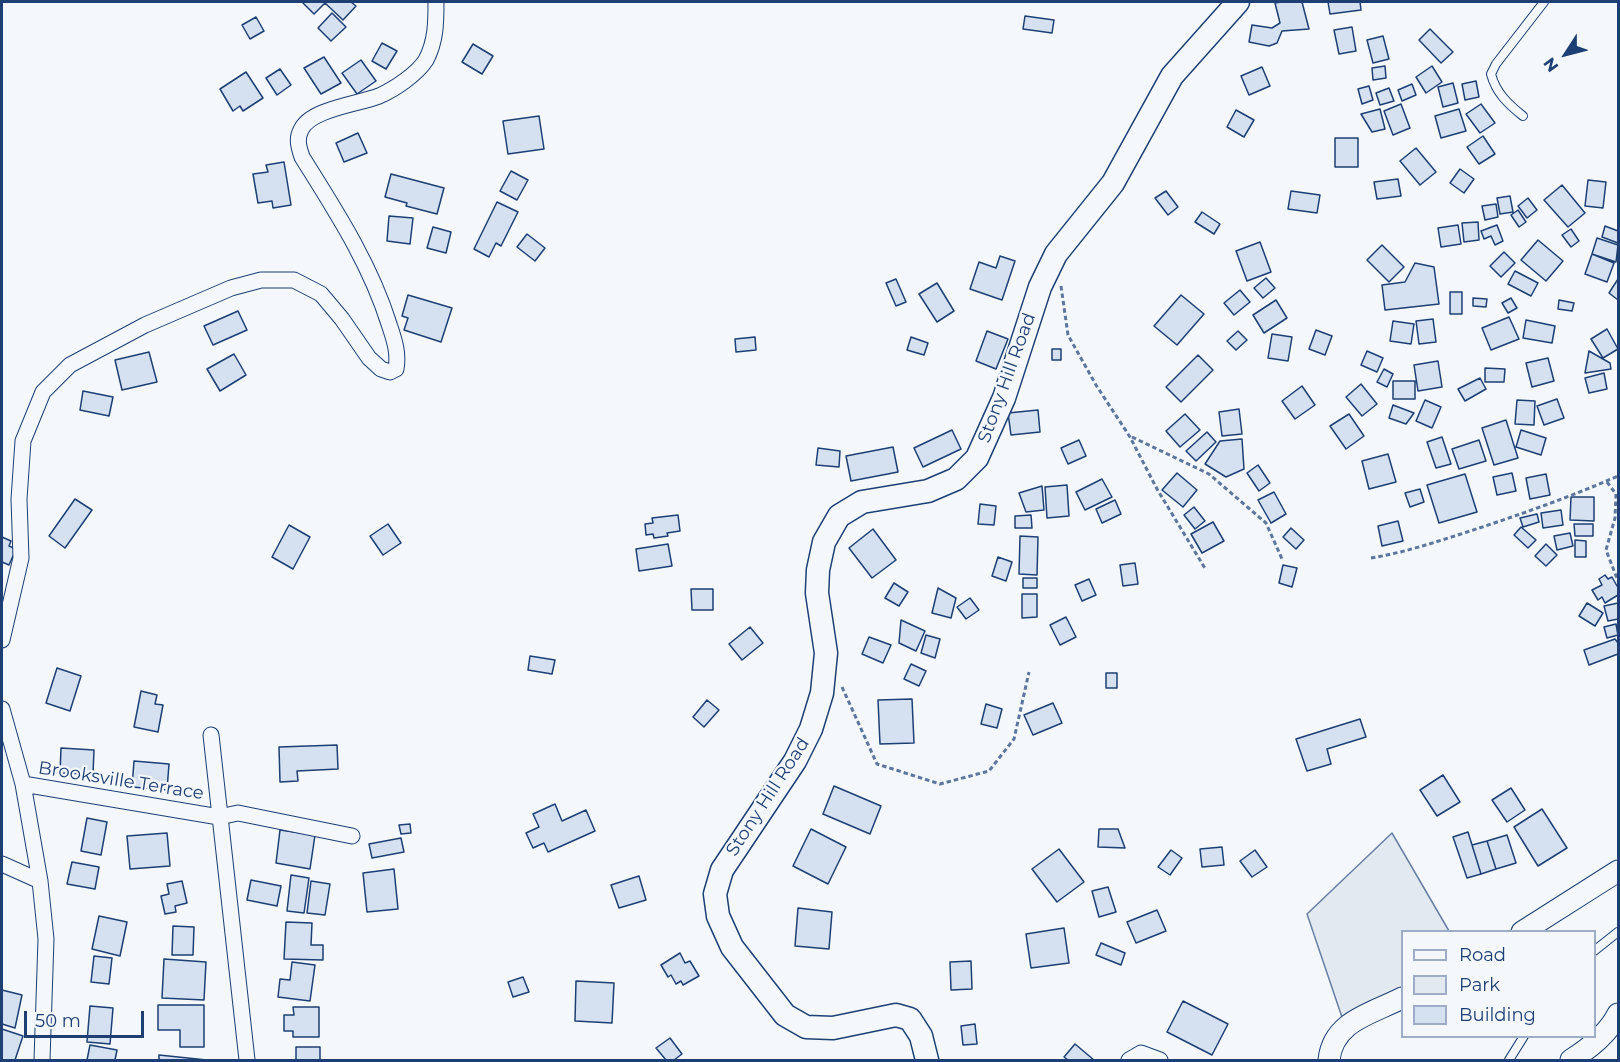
<!DOCTYPE html>
<style>
body{margin:0}
#map{position:relative;width:1620px;height:1062px;overflow:hidden;background:#f4f7fb;font-family:Montserrat,sans-serif}
canvas{display:block}
.frame{position:absolute;inset:0;border:3px solid #1d3f73;pointer-events:none}
.legend{position:absolute;left:1401px;top:930px;width:195px;height:108px;box-sizing:border-box;background:#f4f7fb;border:2px solid #9eadc5;margin:0;padding:8px 10px;list-style:none;font-size:18px;color:#1d3f73}
.legend li{display:flex;align-items:center;gap:12px;height:30px}
.legend b{width:30px;border:2px solid #9eadc5}
.north{position:absolute;left:1536px;top:24px;width:60px;height:60px;-webkit-text-stroke:4px #f4f7fb;paint-order:stroke;rotate:234deg;font-size:16px;font-weight:700;line-height:24px;text-align:center;color:#1d3f73}
.north::after{content:'';display:block;margin:auto;width:21px;height:27px;background:#1d3f73;clip-path:polygon(50% 0,100% 100%,50% 72%,0 100%)}
.scale{position:absolute;left:24px;top:1011px;width:120px;height:27px;box-sizing:border-box;border:3px solid #1d3f73;border-top:0;padding-left:8px;font-size:18px;line-height:21px;white-space:nowrap;color:#1d3f73;-webkit-text-stroke:4px #f4f7fb;paint-order:stroke}
</style>
<div id="map">
<canvas width="1620" height="1062"></canvas>
<div class="frame"></div>
<ul class="legend">
<li><b style="height:8px;background:#f4f7fb"></b>Road</li>
<li><b style="height:16px;background:#e3e9f0"></b>Park</li>
<li><b style="height:16px;background:#d5e0f0"></b>Building</li>
</ul>
<div class="north">N</div>
<div class="scale">50 m</div>
</div>
<script>
const c = document.querySelector('canvas').getContext('2d');
c.lineJoin = 'round';
function paint(path, color) {
  c.fillStyle = color;
  c.fill(path, 'evenodd');
}
function stroke(path, color, width, dash) {
  c.strokeStyle = color;
  c.lineWidth = width;
  c.lineCap = dash ? 'butt' : 'round';
  c.setLineDash(dash || []);
  c.stroke(path);
}
function write(font, color, halo, rows, align = 'center') {
  c.font = font + ' Montserrat,sans-serif';
  c.lineWidth = 4.5;
  c.setLineDash([]);
  c.textBaseline = 'middle';
  c.strokeStyle = halo;
  c.fillStyle = color;
  for (const [text, x, y, turn = 0] of rows) {
    c.save();
    c.translate(x, y);
    c.rotate((+turn || 0) * Math.PI / 180);
    c.textAlign = isNaN(turn) ? turn : align;
    if (halo) c.strokeText(text, 0, 0);
    c.fillText(text, 0, 0);
    c.restore();
  }
}
const green = new Path2D(`
 M1392 833 1449 931 1402 932V998L1345 1026 1307 914Z`);
paint(green, '#e3e9f0');
stroke(green, '#687fa3', 1.5);
const building = new Path2D(`
 M302 2H351L356 6 343 20 325 3 314 14Z
 M1281 2H1302L1309 29 1282 31 1277 43 1269 46 1249 42 1252 25 1272 28 1280 23 1275 3Z
 M1328 2H1360L1361 10 1330 14Z
 M332 13 346 27 331 41 318 28Z
 M1025 16 1054 20 1052 33 1023 29Z
 M256 17 264 31 250 39 242 25Z
 M1352 27 1356 51 1339 54 1334 30Z
 M1430 29 1453 52 1441 63 1419 40Z
 M1383 36 1389 59 1373 63 1367 40Z
 M382 43 397 51 386 69 372 61Z
 M473 44 493 56 482 74 462 62Z
 M324 57 341 83 321 94 304 68Z
 M361 60 376 81 357 94 342 73Z
 M1385 66 1386 78 1373 80 1372 68Z
 M1432 66 1442 82 1426 93 1416 77Z
 M1262 67 1270 86 1249 95 1241 76Z
 M280 69 291 85 277 95 266 78Z
 M246 72 263 98 243 111 240 106 233 111 220 89Z
 M1476 81 1479 97 1465 100 1462 84Z
 M1453 83 1458 103 1443 107 1438 87Z
 M1412 84 1416 95 1402 101 1398 90Z
 M1369 86 1373 100 1362 104 1358 89Z
 M1389 88 1394 101 1380 105 1376 93Z
 M1401 104 1410 128 1393 135 1384 111Z
 M1481 104 1495 123 1480 133 1466 114Z
 M1380 109 1385 129 1372 132 1361 114Z
 M1459 109 1466 131 1441 138 1435 116Z
 M1236 110 1254 120 1244 137 1227 127Z
 M539 116 544 149 508 154 503 121Z
 M358 133 367 153 344 162 336 143Z
 M1483 136 1495 154 1479 164 1467 147Z
 M1335 138H1358V167H1335Z
 M1416 148 1436 172 1420 185 1400 161Z
 M284 162 291 205 273 208 272 201 258 203 253 174 268 172 266 165Z
 M1460 169 1474 179 1464 193 1450 183Z
 M511 171 528 180 517 200 500 191Z
 M391 174 444 188 437 214 406 206 407 203 385 197Z
 M1398 179 1401 196 1377 199 1374 182Z
 M1588 180 1606 182 1603 208 1585 206Z
 M1562 185 1585 213 1568 227 1544 200Z
 M1166 191 1178 207 1168 215 1155 198Z
 M1291 191 1320 195 1317 213 1288 209Z
 M1510 196 1513 212 1500 214 1497 198Z
 M1528 198 1537 210 1527 218 1518 206Z
 M497 202 518 212 501 246 496 243 489 257 474 249Z
 M1496 204 1498 217 1485 220 1482 206Z
 M1518 210 1526 222 1519 227 1511 215Z
 M1202 212 1220 224 1214 234 1195 222Z
 M389 216 413 218 410 244 387 241Z
 M1478 222 1479 240 1464 242 1462 223Z
 M1458 225 1461 244 1441 247 1438 228Z
 M1497 225 1503 241 1495 245 1491 236 1484 239 1481 231Z
 M1605 226 1618 231V243L1602 237Z
 M433 227 451 232 446 253 427 248Z
 M1571 229 1579 241 1571 247 1562 235Z
 M527 234 545 248 535 261 517 247Z
 M1597 238 1618 245 1616 262 1592 254Z
 M1538 240 1563 261 1546 281 1521 260Z
 M1260 242 1271 272 1247 281 1236 251Z
 M1382 245 1404 267 1389 282 1367 260Z
 M1504 252 1515 263 1501 277 1490 266Z
 M1592 254 1614 263 1607 282 1585 274Z
 M1000 256 1015 261 1002 300 970 289 979 262 996 268Z
 M1415 263 1434 267 1439 304 1385 310 1382 285 1405 282Z
 M1515 271 1538 283 1531 296 1508 284Z
 M1266 278 1275 288 1263 298 1254 288Z
 M896 279 906 302 896 306 886 283Z
 M1618 279V300L1609 293Z
 M937 283 954 311 937 322 919 294Z
 M1240 290 1250 302 1234 315 1224 303Z
 M1450 292H1462V314H1450Z
 M408 295 452 308 441 342 404 330 408 318 402 316Z
 M1181 295 1204 314 1177 345 1154 326Z
 M1473 298 1487 299 1486 307 1473 306Z
 M1511 298 1517 308 1508 313 1502 303Z
 M1276 300 1287 318 1264 333 1253 315Z
 M1559 300 1574 303 1572 311 1558 309Z
 M238 311 247 330 213 345 204 326Z
 M1509 317 1519 339 1491 350 1482 328Z
 M1433 319 1436 342 1419 344 1416 321Z
 M1526 320 1555 326 1552 343 1523 338Z
 M1393 321 1414 324 1411 344 1390 341Z
 M1607 329 1618 349 1603 358 1591 339Z
 M1316 330 1332 336 1325 355 1309 349Z
 M987 331 1008 339 996 369 976 361Z
 M1238 331 1247 340 1236 350 1227 341Z
 M1272 334 1292 337 1288 361 1268 358Z
 M755 337 756 350 736 352 735 339Z
 M911 337 928 343 924 355 907 350Z
 M1052 349H1061V360H1052Z
 M1367 351 1383 358 1377 372 1361 365Z
 M1589 351 1610 363 1611 369 1585 373Z
 M149 352 157 382 122 390 115 360Z
 M234 354 246 375 220 391 207 369Z
 M1198 355 1213 370 1181 402 1166 387Z
 M1548 358 1554 381 1532 387 1526 363Z
 M1438 361 1442 387 1418 391 1414 365Z
 M1485 368 1505 369 1504 382H1485Z
 M1384 369 1393 374 1387 387 1377 382Z
 M1604 373 1607 389 1589 393 1585 378Z
 M1480 378 1486 389 1465 401 1458 389Z
 M1393 381H1415V399H1393Z
 M1361 384 1377 404 1362 416 1346 397Z
 M1302 386 1315 405 1295 419 1282 401Z
 M83 391 113 397 109 416 80 410Z
 M1557 399 1564 418 1544 425 1537 406Z
 M1425 400 1441 407 1432 428 1416 421Z
 M1517 400 1535 401 1534 425 1515 424Z
 M1393 405 1414 413 1406 424 1389 418Z
 M1239 409 1242 434 1222 436 1219 412Z
 M1038 410 1040 432 1011 435 1008 413Z
 M1185 414 1200 430 1180 447 1166 431Z
 M1349 414 1364 436 1346 449 1330 426Z
 M1506 420 1518 458 1494 465 1482 428Z
 M952 430 961 449 923 467 914 448Z
 M1521 430 1546 438 1541 455 1516 447Z
 M1207 432 1216 442 1196 461 1186 451Z
 M1442 437 1451 464 1436 468 1427 442Z
 M1242 439 1244 469 1226 477 1205 464 1220 441Z
 M1079 440 1086 456 1068 464 1061 448Z
 M1479 440 1486 461 1459 469 1452 449Z
 M893 447 898 472 851 481 846 456Z
 M818 448 840 451 839 467 816 465Z
 M1388 454 1396 482 1369 489 1362 461Z
 M1258 465 1270 483 1259 491 1247 473Z
 M1177 473 1197 490 1183 507 1162 490Z
 M1512 473 1516 491 1497 495 1493 477Z
 M1465 474 1477 512 1439 523 1427 485Z
 M1546 474 1550 495 1530 499 1526 478Z
 M1102 479 1112 497 1085 510 1076 492Z
 M1067 485 1069 516 1047 518 1045 487Z
 M1042 486 1044 510 1026 512 1019 493Z
 M1420 489 1424 502 1410 507 1405 493Z
 M1274 492 1286 514 1271 523 1258 500Z
 M1571 497H1594V521L1570 520Z
 M75 499 92 510 65 548 49 536Z
 M1115 500 1121 514 1102 523 1096 509Z
 M980 504 996 506 994 525 978 524Z
 M1194 507 1205 521 1195 529 1184 515Z
 M1561 510 1563 525 1543 528 1541 513Z
 M1537 514 1539 522 1523 527 1520 518Z
 M678 515 680 531 667 533 668 536 654 538 653 534 646 535 645 524 653 523 652 518Z
 M1031 515 1032 528H1015V516Z
 M1398 521 1403 541 1382 546 1378 526Z
 M1213 522 1224 541 1202 553 1191 534Z
 M388 524 401 543 383 555 370 536Z
 M1574 524H1593V536H1575Z
 M289 525 310 537 293 569 272 557Z
 M1521 527 1536 540 1528 548 1514 535Z
 M1291 528 1304 540 1296 549 1283 537Z
 M873 529 896 560 872 578 849 548Z
 M1570 533 1573 546 1557 550 1554 536Z
 M1020 536 1038 537 1037 575 1019 574Z
 M2 537 11 541 9 546 16 549 9 565 2 562Z
 M1575 540 1586 541V557H1575Z
 M668 544 672 566 639 571 636 549Z
 M1546 544 1557 555 1546 566 1535 556Z
 M998 557 1012 562 1006 581 992 576Z
 M1135 563 1138 584 1123 586 1120 565Z
 M1283 565 1297 568 1292 587 1279 583Z
 M1605 575 1608 579 1612 577 1617 586 1618 585V595L1605 603 1602 597 1598 600 1592 590 1602 585 1599 579Z
 M1023 578H1037V588H1023Z
 M1089 579 1096 595 1082 601 1075 585Z
 M894 583 908 592 899 606 885 598Z
 M938 588 956 598 951 618 932 613Z
 M691 589H713V610H692Z
 M1022 594H1037V617L1022 618Z
 M970 598 979 610 966 619 957 607Z
 M1587 603 1603 613 1595 626 1579 616Z
 M1618 603V619L1608 621 1604 606Z
 M1066 617 1076 637 1060 645 1050 625Z
 M901 620 925 631 916 651 899 643Z
 M1616 624 1618 635 1607 638 1604 627Z
 M750 627 763 643 742 660 729 644Z
 M926 635 940 639 935 658 921 653Z
 M869 637 891 645 883 663 862 654Z
 M1615 639 1618 643V654L1589 665 1584 650Z
 M530 656 555 660 552 674 528 670Z
 M911 664 926 671 919 686 904 679Z
 M57 668 81 676 70 711 46 703Z
 M1106 673H1117V688H1106Z
 M141 691 157 695 155 704 163 705 158 732 134 727Z
 M912 699 914 743 880 744 878 700Z
 M707 700 719 710 704 727 693 717Z
 M1053 703 1062 723 1033 735 1024 715Z
 M986 704 1002 709 997 728 981 724Z
 M1360 719 1366 737 1327 749 1331 764 1307 771 1296 739Z
 M337 745 338 769 297 771 298 781 280 782 279 747Z
 M61 748 94 750 93 774 60 773Z
 M134 761 169 764 167 790 132 787Z
 M1443 775 1460 802 1437 816 1420 790Z
 M834 786 881 806 870 834 823 814Z
 M1511 788 1525 810 1507 822 1492 800Z
 M555 804 562 821 586 810 595 831 548 852 544 843 533 848 526 833 539 827 533 814Z
 M1542 809 1567 848 1538 866 1514 827Z
 M87 818 107 822 101 855 81 851Z
 M410 824 411 833 401 834 399 825Z
 M811 829 846 847 828 884 793 866Z
 M1099 829H1118L1125 848 1098 847Z
 M280 830 315 835 310 869 276 863Z
 M1468 832 1481 874 1467 878 1453 837Z
 M167 833 170 866 130 869 127 836Z
 M1507 835 1516 863 1496 869 1487 841Z
 M401 838 404 852 372 858 369 844Z
 M1487 841 1496 869 1481 874 1472 845Z
 M1222 847 1224 865 1202 867 1200 849Z
 M1059 849 1084 882 1057 902 1032 869Z
 M1171 850 1182 858 1170 875 1158 867Z
 M1255 850 1267 867 1252 877 1240 861Z
 M72 862 99 867 95 889 67 884Z
 M394 869 398 909 367 912 363 873Z
 M291 875 309 878 304 913 287 911Z
 M639 876 646 900 619 908 611 885Z
 M251 880 281 886 277 906 247 900Z
 M182 881 187 903 175 906 176 912 165 914 161 896 169 894 167 884Z
 M311 881 330 884 325 915 307 913Z
 M1108 887 1116 912 1099 917 1092 891Z
 M798 908 832 912 829 949 795 946Z
 M1157 910 1166 931 1136 943 1127 922Z
 M99 916 127 922 120 956 92 949Z
 M286 922 312 923 311 945H323V960L284 959Z
 M173 926 194 927 193 955H172Z
 M1064 928 1069 963 1031 968 1026 934Z
 M1101 943 1125 953 1121 965 1096 955Z
 M680 953 685 963 690 961 699 976 683 985 681 981 676 984 671 975 668 977 661 965Z
 M94 956 112 958 109 984 91 982Z
 M164 959 206 962 204 1000 162 998Z
 M971 961 972 989 951 990 950 962Z
 M292 962 315 965 310 1001 278 997 280 979 290 980Z
 M523 977 529 992 513 997 508 982Z
 M576 981 614 983 612 1023 575 1021Z
 M2 990 22 995 15 1028 2 1024Z
 M1183 1001 1228 1024 1212 1055 1167 1032Z
 M158 1005H204V1047H180V1030H158Z
 M90 1006 113 1008 110 1044 87 1042Z
 M293 1007H319V1037H293V1031H284V1015H294Z
 M975 1024 977 1044 963 1045 961 1026Z
 M2 1029 23 1036 15 1060H2Z
 M670 1038 682 1054 674 1060H666L656 1048Z
 M1075 1044 1094 1060H1068L1064 1057Z
 M90 1045 117 1050 115 1060H87Z
 M296 1047H320V1060H296Z
 M159 1055 207 1060H159Z`);
paint(building, '#d5e0f0');
stroke(building, '#1d3f73', 1.5);
const lane = new Path2D(`
 M1523 116C1508 104 1496 93 1491 74L1496 64 1544 2
 M1594 951 1618 932
 M1509 1060 1524 1036`);
const street = new Path2D(`
 M2 640 21 558 19 499 23 441 43 392 70 365 145 325 231 288 261 280H294L321 294 342 319 369 358 381 369 390 372 396 369C399 353 394 339 389 324 370 263 335 210 302 157 299 148 296 139 301 130 310 109 359 104 379 96 395 89 417 74 426 60 436 41 436 22 436 2
 M2 709 23 784 40 881 46 939 42 1060
 M211 735 247 1060
 M23 784 219 817 238 813 352 836
 M2 864 40 881
 M1129 1060 1141 1053 1160 1060`);
const secondary = new Path2D(`
 M1522 932 1618 871
 M1329 1060C1333 1021 1371 1014 1402 998
 M1571 1060C1590 1048 1608 1034 1618 1014`);
const primary = new Path2D(`
 M927 1060 921 1036 910 1019 896 1015 833 1028 806 1027 785 1015 732 947 718 916 715 894 722 870 795 761 811 729 822 693 826 653 817 593 818 570 824 542 839 516 862 502 928 491 956 479 977 458 1004 398 1040 287 1056 254 1113 183 1172 76 1238 2`);
stroke(lane, '#1d3f73', 10);
stroke(street, '#1d3f73', 17);
stroke(secondary, '#1d3f73', 23);
stroke(primary, '#1d3f73', 25);
stroke(new Path2D(`
 M1061 286 1068 335 1096 385 1130 437 1157 489 1206 570
 M1132 437 1209 474 1266 523 1282 559
 M1607 482 1616 494 1615 518 1606 550 1618 581
 M1371 558C1402 553 1433 543 1464 533 1516 516 1568 498 1618 476
 M842 687 877 764 940 784 989 771 1014 739 1029 672`), '#5e769c', 3, [4.5, 3]);
stroke(lane, '#f4f7fb', 8);
stroke(street, '#f4f7fb', 15);
stroke(secondary, '#f4f7fb', 21);
stroke(primary, '#f4f7fb', 22);
write('18px', '#1d3f73', '#f4f7fb', [
 ["Stony Hill Road",1007,378,-70],
 ["Brooksville Terrace",121,781,9],
 ["Stony Hill Road",768,797,-57]
]);
</script>
